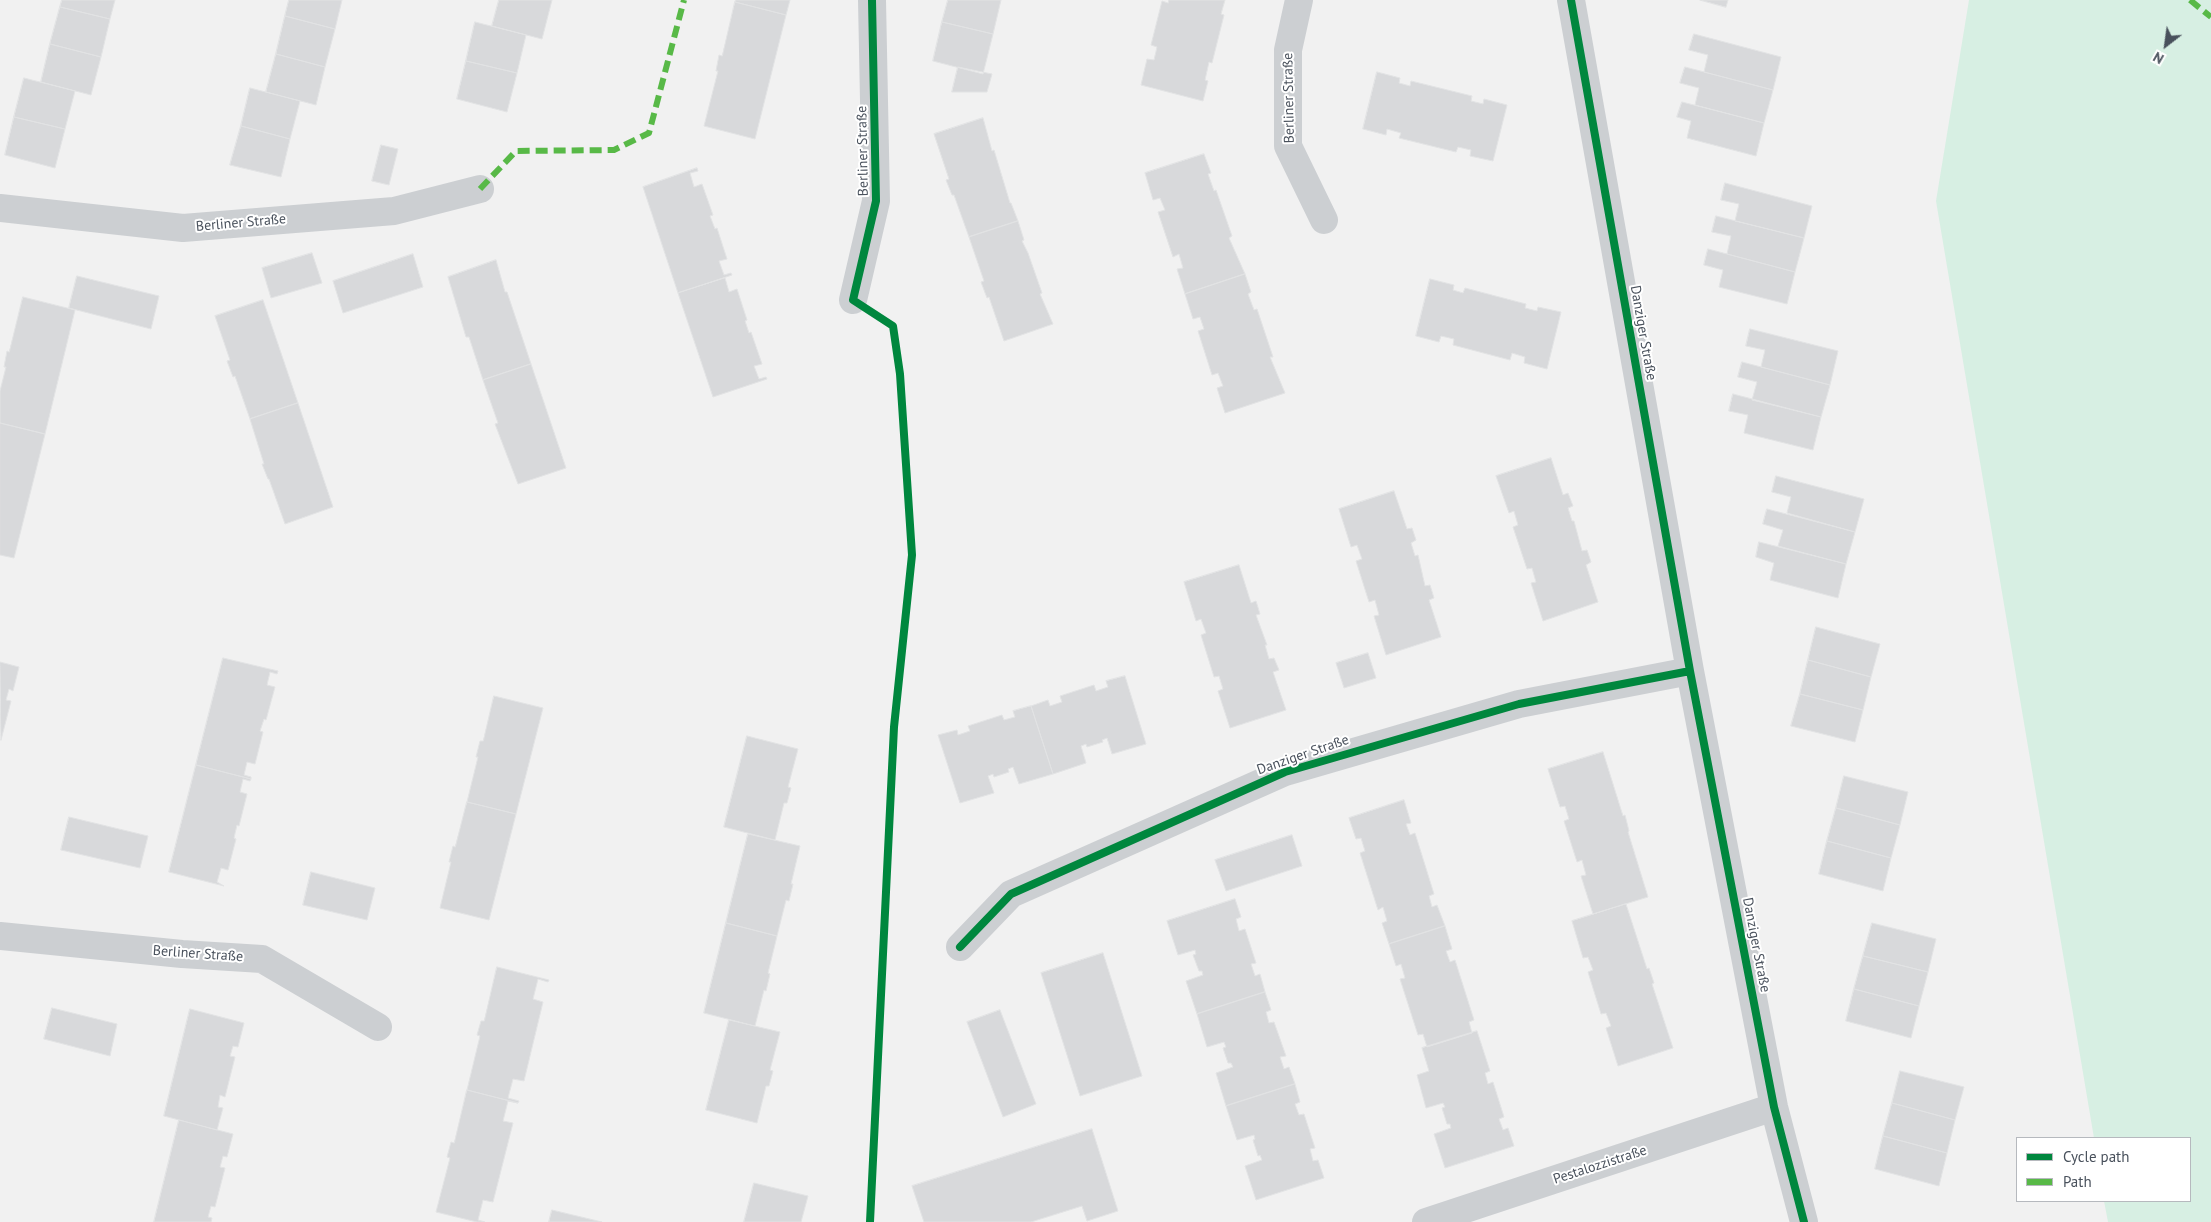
<!DOCTYPE html>
<meta charset="utf-8">
<style>
body{margin:0}
#map{position:relative;width:2211px;height:1222px;overflow:hidden;background:#f1f1f1;font-family:"PT Sans",sans-serif}
canvas{display:block}
.legend{position:absolute;left:2016px;top:1137px;width:175px;height:65px;box-sizing:border-box;background:#fff;border:1px solid #b6b9be;margin:0;padding:6px 9px;list-style:none;font-size:15px;color:#49515c}
.legend li{display:flex;align-items:center;gap:10px;height:25px}
.legend b{width:25px;border:1px solid #b6b9be}
.north{position:absolute;left:2141px;top:20px;width:50px;height:50px;-webkit-text-stroke:4px #fff;paint-order:stroke;rotate:210deg;font-size:14px;font-weight:700;line-height:20px;text-align:center;color:#49515c}
.north::after{content:'';display:block;margin:auto;width:18px;height:22px;background:#49515c;clip-path:polygon(50% 0,100% 100%,50% 72%,0 100%)}
</style>
<div id="map">
<canvas width="2211" height="1222"></canvas>
<ul class="legend">
<li><b style="height:6px;background:#00873e"></b>Cycle path</li>
<li><b style="height:6px;background:#58b947"></b>Path</li>
</ul>
<div class="north">N</div>
</div>
<script>
const c = document.querySelector('canvas').getContext('2d');
c.lineJoin = 'round';
function paint(path, color) {
  c.fillStyle = color;
  c.fill(path, 'evenodd');
}
function stroke(path, color, width, dash) {
  c.strokeStyle = color;
  c.lineWidth = width;
  c.lineCap = dash ? 'butt' : 'round';
  c.setLineDash(dash || []);
  c.stroke(path);
}
function write(font, color, halo, rows, align = 'center') {
  c.font = font + ' "PT Sans",sans-serif';
  c.lineWidth = 4;
  c.setLineDash([]);
  c.textBaseline = 'middle';
  c.strokeStyle = halo;
  c.fillStyle = color;
  for (const [text, x, y, turn = 0] of rows) {
    c.save();
    c.translate(x, y);
    c.rotate((+turn || 0) * Math.PI / 180);
    c.textAlign = isNaN(turn) ? turn : align;
    if (halo) c.strokeText(text, 0, 0);
    c.fillText(text, 0, 0);
    c.restore();
  }
}
paint(new Path2D(`
 M1969 0H2211V1222H2108L2104 1201H2190V1138H2094L1936 201Z`), '#d7efe3');
const building = new Path2D(`
 M62 0H115L110 19 60 7Z
 M289 0H342L335 29 285 16Z
 M499 0H552L542 39 492 26Z
 M736 0H790L786 15 735 2Z
 M948 0H1001L993 34 942 22Z
 M1169 0H1225L1221 14 1224 15 1212 63 1209 62 1205 80 1208 81 1203 101 1141 85 1147 59 1154 60 1157 47 1151 45 1162 1 1168 3Z
 M1700 0H1728L1726 7Z
 M735 2 786 15 755 139 704 126 718 71H716L719 55 722 56Z
 M60 7 110 19 101 57 50 44Z
 M285 16 335 29 325 67 276 54Z
 M475 22 526 35 517 73 466 61Z
 M942 22 993 34 983 74 933 61Z
 M1694 34 1781 57 1773 90 1704 72 1708 55 1689 50Z
 M50 44 101 57 91 95 41 82Z
 M276 54 325 67 316 105 266 92Z
 M466 61 517 73 507 112 457 99Z
 M958 67 992 74 987 92H952Z
 M1685 67 1773 90 1764 123 1695 105 1699 88 1680 83Z
 M1377 72 1400 78 1399 83 1410 86 1411 81 1472 96 1471 101 1483 104 1484 99 1507 105 1493 161 1470 156 1471 150 1458 147 1456 152 1399 138 1401 133 1387 129 1386 135 1363 129Z
 M24 78 75 91 65 129 14 117Z
 M250 88 300 101 290 139 241 126Z
 M1682 102 1764 123 1756 156 1687 138 1691 121 1677 117Z
 M14 117 65 129 55 168 5 155Z
 M983 118 992 151 994 150 1010 203H1011L1018 221 969 237 954 195H952L946 180 949 179 934 134Z
 M241 126 290 139 281 177 230 165Z
 M381 145 398 149 389 185 372 181Z
 M1204 154 1211 173 1208 174 1214 191 1216 190 1232 236 1229 238 1245 274 1185 294 1177 269 1183 268 1179 254 1173 257 1158 212 1165 210 1160 198 1153 200 1145 173Z
 M697 168 698 171 690 173 694 187 702 184 713 215 710 216 715 229 717 228 727 259 719 261 724 275 731 273 732 275 678 293 643 187Z
 M1725 183 1812 206 1804 238 1735 221 1739 204 1721 200Z
 M1716 216 1804 238 1795 272 1727 254 1731 236 1712 232Z
 M1018 221 1024 240 1022 241 1028 253 1042 293 1040 294 1053 324 1004 341 989 297 987 298 981 282 984 281 969 237Z
 M1708 249 1795 272 1787 304 1719 287 1723 270 1704 265Z
 M312 253 322 283 271 298 262 268Z
 M413 254 423 287 343 313 333 281Z
 M496 260 505 292H507L531 364 483 380 469 337H466L448 277Z
 M1245 274 1251 292 1248 294 1254 310 1257 309 1273 357H1270L1285 393 1225 413 1217 388 1223 386 1218 373 1212 375 1198 331 1204 329 1200 317 1193 319 1185 294Z
 M77 276 159 296 151 329 69 308Z
 M725 278 729 292 737 289 747 320 745 321 749 333 751 332 762 364 754 366 759 379 766 377 767 379 713 397 678 293Z
 M1430 279 1454 285 1453 290 1463 293 1465 288 1526 304 1525 308 1537 311 1538 307 1561 312 1547 369 1524 363 1525 357 1512 353 1510 360 1453 345 1454 339 1441 336 1439 342 1416 336Z
 M23 297 75 310 45 434 0 423V391L6 367H4L7 351 9 352Z
 M263 300 298 403 250 419 235 376 233 377 227 361 230 360 215 316Z
 M1750 329 1838 351 1830 385 1761 367 1765 350 1746 346Z
 M1742 362 1830 385 1821 417 1752 400 1757 382 1738 377Z
 M531 364 566 468 518 484 495 424 498 423 483 380Z
 M1733 394 1821 417 1813 450 1744 433 1748 415 1729 411Z
 M298 403 333 507 285 524 269 479H268L262 464H264L250 419Z
 M0 423 45 434 14 558 0 555Z
 M1551 458 1563 495 1568 493 1573 506 1568 508 1572 521H1574L1582 551 1587 550 1591 562 1586 565 1598 602 1543 621 1531 583 1536 582 1532 568 1527 569 1513 527 1518 525 1514 511 1509 513 1496 476Z
 M1776 476 1864 499 1855 532 1787 513 1791 497 1772 492Z
 M1394 491 1407 529 1412 528 1416 540 1411 543 1415 556 1418 555 1425 586 1430 585 1434 598 1429 600 1441 637 1386 655 1374 616 1379 615 1375 600 1369 602 1356 561 1362 559 1357 545 1351 547 1339 509Z
 M1767 509 1855 532 1846 564 1778 546 1783 530 1763 524Z
 M1759 542 1846 564 1838 598 1770 580 1774 563 1756 557Z
 M1239 565 1251 603 1256 601 1260 614 1256 615 1267 645H1265L1269 659 1274 658 1279 670 1273 672 1286 710 1230 728 1218 691 1223 689 1219 676 1214 677 1201 635 1206 633 1201 619 1196 621 1184 582Z
 M1816 627 1880 644 1871 677 1808 660Z
 M1368 653 1376 678 1344 688 1336 663Z
 M223 658 278 671 277 674 270 672 267 685 275 687 266 720 264 719 260 731 263 732 255 764 247 762 244 775 251 777V779L196 765Z
 M1808 660 1871 677 1863 710 1800 694Z
 M0 662 19 667 13 691 9 689 6 700 11 701 1 740Z
 M1125 676 1146 744 1112 754 1107 738 1102 740 1103 742 1087 747 1086 744 1081 746 1086 763 1053 774 1031 706 1048 700 1050 706 1062 702 1060 696 1094 685 1096 691 1108 687 1106 681Z
 M1800 694 1863 710 1855 742 1791 726Z
 M494 696 543 708 516 814 467 802 478 757H476L480 741H483Z
 M1031 706 1053 774 1019 784 1013 767 1008 769 1009 772 994 777 993 774 988 776 994 793 960 803 938 735 957 730 958 735 970 731 968 726 1002 715 1004 720 1015 717 1013 711Z
 M747 736 798 749 788 787 791 788 787 803H784L775 840 724 827Z
 M1603 752 1623 816 1625 815 1629 831 1628 832 1648 897 1593 914 1581 876 1586 875 1582 860 1577 862 1564 821 1569 819 1565 806 1560 807 1548 769Z
 M196 765 251 779 250 781 243 779 240 792 247 794 239 826 237 825 234 838 236 839 228 870 221 868 217 882 224 886 169 872Z
 M1844 776 1908 792 1900 825 1836 808Z
 M1404 800 1411 823 1406 824 1410 835 1415 833 1434 894 1429 896 1432 907 1437 905 1445 926 1389 944 1382 923 1387 921 1383 907 1378 910 1360 853 1365 851 1361 838 1356 839 1349 818Z
 M467 802 516 814 489 920 440 908 451 862H449L453 846 455 847Z
 M1836 808 1900 825 1891 858 1827 841Z
 M69 817 148 836 140 868 61 850Z
 M748 834 800 846 791 884H793L789 901 786 900 777 936 726 923Z
 M1292 835 1302 866 1226 891 1215 860Z
 M1827 841 1891 858 1883 891 1819 874Z
 M311 872 375 888 367 920 303 905Z
 M1235 899 1241 917 1236 919 1239 931 1245 929 1256 963 1251 964 1255 976 1260 974 1265 992 1197 1014 1186 981 1203 975 1202 971H1199L1193 955 1196 954 1195 950 1178 955 1167 921Z
 M1626 904 1647 969 1649 968 1654 983 1652 984 1673 1048 1618 1066 1606 1028 1611 1026 1606 1013 1601 1014 1588 972 1593 970 1588 957 1583 958 1572 921Z
 M726 923 777 936 768 973 770 974 766 991 764 990 755 1026 704 1013Z
 M1872 923 1936 939 1928 972 1863 956Z
 M1445 926 1452 949 1446 951 1450 962 1455 960 1474 1020 1469 1022 1472 1033 1427 1047 1423 1034 1418 1035 1400 979 1405 978 1401 964 1396 966 1389 944Z
 M1103 953 1142 1076 1080 1096 1041 973Z
 M1863 956 1928 972 1919 1006 1854 989Z
 M497 967 549 980 548 982 538 979 533 999 543 1002 524 1081 513 1079 508 1098 519 1101 518 1103 467 1090 480 1036 477 1035 481 1021H484Z
 M1854 989 1919 1006 1911 1038 1846 1021Z
 M1265 992 1271 1010 1266 1012 1269 1023 1274 1022 1286 1056 1280 1057 1284 1069 1289 1067 1295 1084 1226 1106 1216 1073 1233 1067 1231 1063H1228L1223 1048 1226 1047 1224 1042 1207 1047 1197 1014Z
 M52 1008 117 1024 110 1056 44 1039Z
 M190 1009 244 1023 238 1047 233 1046 230 1056 235 1057 225 1097 220 1095 218 1107 223 1108 217 1130 164 1116Z
 M1000 1010 1036 1104 1003 1117 967 1022Z
 M729 1020 780 1032 770 1070 773 1071 769 1086H766L757 1123 706 1110Z
 M1477 1031 1490 1071 1485 1073 1488 1084 1493 1082 1504 1117 1499 1119 1503 1130 1508 1128 1514 1146 1445 1168 1434 1134 1451 1128 1450 1124H1447L1442 1108 1445 1107 1443 1103 1426 1108 1417 1075 1429 1071 1422 1048Z
 M1900 1071 1964 1087 1955 1120 1892 1103Z
 M1295 1084 1300 1102 1295 1104 1299 1115 1304 1114 1315 1148 1310 1149 1313 1161 1318 1160 1324 1178 1256 1200 1245 1166 1262 1160 1260 1155 1258 1156 1253 1140 1255 1139 1254 1135 1237 1140 1226 1106Z
 M467 1090 518 1103 508 1101 503 1121 513 1123 493 1202 483 1200 478 1220 485 1222H477L436 1212 450 1158 447 1157 451 1142 454 1143Z
 M1892 1103 1955 1120 1947 1153 1883 1136Z
 M179 1120 233 1134 227 1157 223 1156 220 1167 225 1168 215 1207 211 1206 208 1217 212 1218 211 1222H154Z
 M1092 1129 1118 1211 1087 1221 1082 1206 1031 1222H924L912 1186Z
 M1883 1136 1947 1153 1939 1186 1875 1169Z
 M754 1183 808 1196 801 1222H744Z
 M552 1210 602 1222H549Z`);
paint(building, '#d8d9db');
stroke(building, '#e2e3e4', 1);
stroke(new Path2D(`
 M1299 0 1288 50V146L1324 220
 M1571 0 1690 671
 M0 208 183 228 394 211 480 189
 M853 300 876 201 872 0
 M0 936 182 954 262 959 378 1027
 M960 947 1011 894 1285 772 1519 704 1690 671 1774 1107 1804 1222
 M1426 1222 1774 1107`), '#cccfd2', 28);
stroke(new Path2D(`
 M2190 0 2211 17
 M480 189 516 151 614 150 649 133 684 0`), '#58b947', 6, [12, 6]);
stroke(new Path2D(`
 M1571 0 1690 671
 M960 947 1011 894 1285 772 1519 704 1690 671 1774 1107 1804 1222
 M870 1222 894 727 912 555 900 374 893 326 853 300 876 201 872 0`), '#00873e', 8);
write('14px', '#49515c', '#fff', [
 ["Berliner Straße",1289,98,-91],
 ["Berliner Straße",863,151,-91],
 ["Berliner Straße",241,223,-5],
 ["Danziger Straße",1643,333,80],
 ["Danziger Straße",1303,755,-19],
 ["Danziger Straße",1756,945,79],
 ["Berliner Straße",198,954,4],
 ["Pestalozzistraße",1600,1165,-18]
]);
</script>
